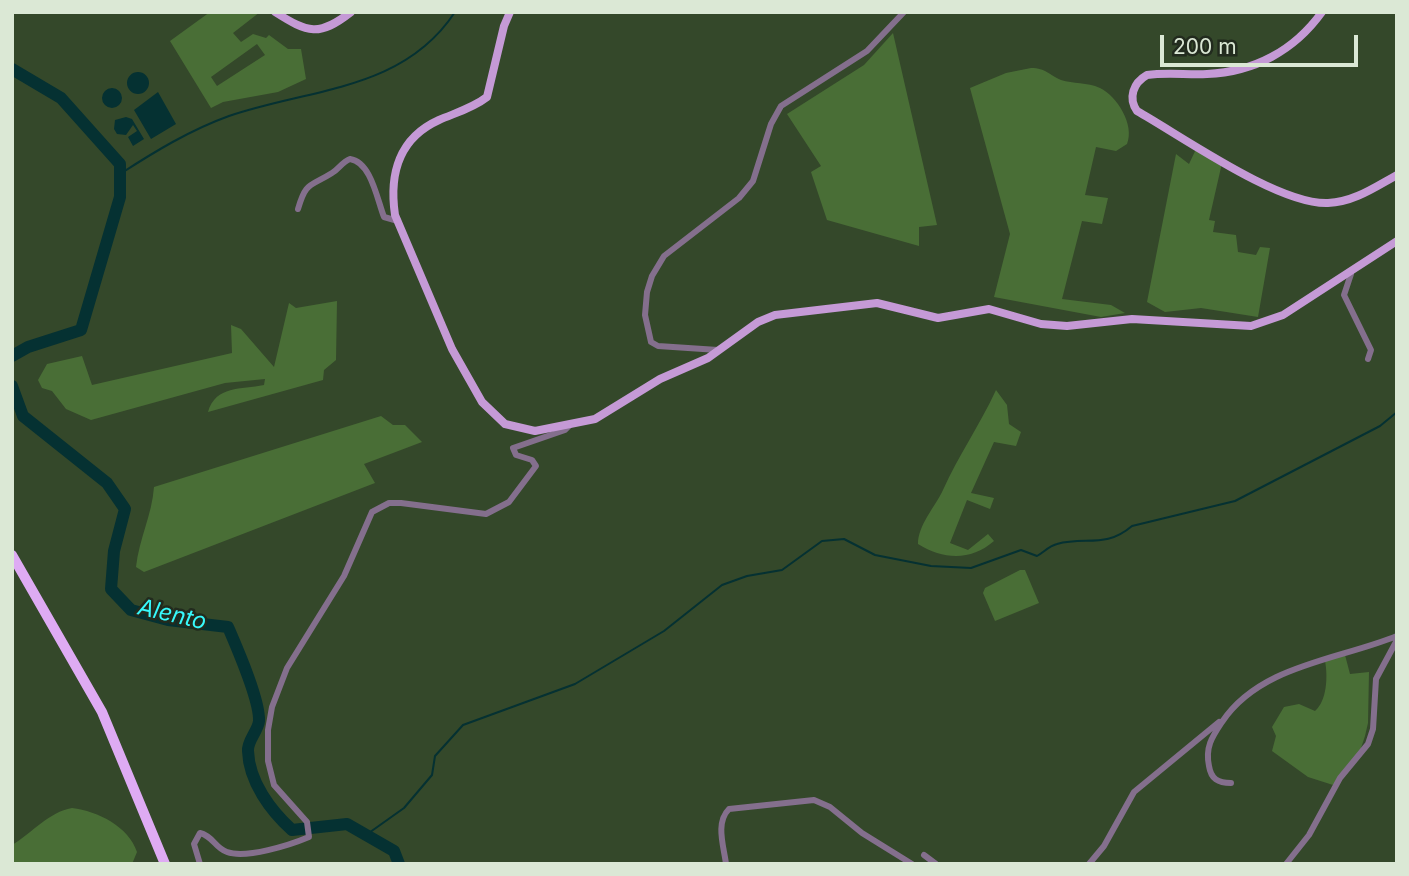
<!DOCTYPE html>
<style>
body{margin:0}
#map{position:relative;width:1409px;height:876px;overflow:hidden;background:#34482a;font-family:Inter,sans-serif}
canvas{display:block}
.frame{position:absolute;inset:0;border:14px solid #dbe8d5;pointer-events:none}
.scale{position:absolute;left:1160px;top:35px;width:198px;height:32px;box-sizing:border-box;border:4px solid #dbe8d5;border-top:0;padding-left:9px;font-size:21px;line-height:24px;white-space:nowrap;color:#dbe8d5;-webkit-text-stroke:5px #222b1e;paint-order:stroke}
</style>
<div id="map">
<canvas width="1409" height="876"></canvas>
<div class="frame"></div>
<div class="scale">200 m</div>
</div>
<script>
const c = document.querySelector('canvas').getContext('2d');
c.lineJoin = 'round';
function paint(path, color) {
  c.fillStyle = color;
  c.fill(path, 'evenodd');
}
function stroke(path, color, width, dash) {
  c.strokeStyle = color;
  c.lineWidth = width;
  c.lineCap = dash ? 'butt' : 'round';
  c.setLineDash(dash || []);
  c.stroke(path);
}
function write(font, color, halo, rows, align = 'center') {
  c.font = font + ' Inter,sans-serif';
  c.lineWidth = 5;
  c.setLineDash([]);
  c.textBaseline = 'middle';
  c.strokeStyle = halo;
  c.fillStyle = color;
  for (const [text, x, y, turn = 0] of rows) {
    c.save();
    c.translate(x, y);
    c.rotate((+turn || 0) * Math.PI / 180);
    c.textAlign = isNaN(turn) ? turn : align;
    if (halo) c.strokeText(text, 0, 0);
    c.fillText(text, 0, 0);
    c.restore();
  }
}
paint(new Path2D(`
 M210 12H260L233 33 241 42 253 34 266 38 269 35 288 49H301L306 79 278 92 223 102 211 108 170 41ZM257 44 265 55 217 86 211 77Z
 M893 33 937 225 919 227V246L827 220 811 172 821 166 787 114 864 65Z
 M1031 68C1046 68 1049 75 1061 80 1073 84 1087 82 1100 88 1117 96 1135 125 1127 144L1116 151 1096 147 1085 195 1108 198 1102 224 1082 221 1062 299 1111 305 1125 313 1101 317 994 297 1010 234 970 88 1006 73Z
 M1197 147 1222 163 1209 220 1215 221 1213 232 1236 235 1238 252 1256 255 1260 247 1270 248 1258 317 1201 308 1165 312 1147 302 1176 154 1189 164Z
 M337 301 336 360 324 370 323 380 208 412C216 385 241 390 264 385L265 379 225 383 91 420 66 409 52 391 42 388 38 380 47 364 82 356 92 385 232 353 231 325 241 329 274 367 289 303 296 308Z
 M996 390 1007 405 1009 424 1021 432 1016 446 994 442 971 493 994 498 990 509 967 500 950 543 968 550 988 534 994 541C971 561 944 560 918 544 918 525 935 507 943 490 958 456 980 425 996 390Z
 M381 416 393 425H405L422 442 364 464 375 483 144 572 136 567C139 539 152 515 154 487Z
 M1020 570H1025L1039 603 995 621 983 593 985 588Z
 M1345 655 1350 674 1369 672 1368 723 1365 736 1360 751 1333 785 1308 777 1272 751 1276 736 1272 727 1284 707 1299 704 1315 711C1327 701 1328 676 1325 661Z
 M72 808C98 811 129 827 137 852L132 864H13L12 845C32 833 49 812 72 808Z`), '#496e36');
paint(new Path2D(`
 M127 83a11 11 0 1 1 22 0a11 11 0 1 1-22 0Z
 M102 98a10 10 0 1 1 20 0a10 10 0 1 1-20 0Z
 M158 92 176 124 151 139 134 110Z
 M126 117 132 119 144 139 133 146 128 137 137 131 133 125 126 135 117 134 114 129 115 120Z`), '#053132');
stroke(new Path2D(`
 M120 174C154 152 190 130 229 116 311 88 403 91 455 12
 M366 835 404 808 432 775 435 756 463 725 575 684 664 631 722 585 747 576 782 570 822 541 844 539 875 555 931 566 971 568 1021 550 1037 556C1044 552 1049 546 1057 544 1086 536 1105 549 1132 526L1235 501 1380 426 1397 412`), '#053132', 2);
stroke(new Path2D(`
 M12 69 61 98 120 164V197L81 330 28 347 12 356
 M12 386 23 416 107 483 125 509 114 551 111 589 131 610 168 620 228 627C237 648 260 700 259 721 258 731 247 741 248 751 249 782 271 811 292 830L347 824 394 851 399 864`), '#053132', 12);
stroke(new Path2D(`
 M298 209C306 181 310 187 332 173 339 169 342 162 350 159 371 162 377 199 384 217L398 221
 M1351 274 1344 295 1371 350 1368 359
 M718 350 658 346 651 342 645 315 647 292 652 276 664 256 739 198 753 181 771 124 781 106 867 51 904 12
 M1231 783C1218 783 1211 779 1209 766 1205 747 1212 737 1222 722 1260 665 1338 660 1397 636
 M924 855 936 864
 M200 864 194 844 200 833C213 836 215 848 227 852 246 859 290 845 309 837L307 822 274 785 268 761V730L272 707 287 668 344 576 372 512 389 503H401L486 514 509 502 536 466 532 460 516 455 513 448 565 430 570 425
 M726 864C724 847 715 823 729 809L814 800 830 807 862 833 912 864
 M1089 864 1104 846 1134 792 1219 722
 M1286 864 1309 835 1340 778 1368 744 1373 729 1376 679 1397 640`), '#846f8d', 6);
stroke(new Path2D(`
 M275 12C308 33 319 37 351 12
 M510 12 504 26 487 97C473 108 455 113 439 120 399 138 389 174 395 215L452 349 482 402 505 424 535 431 595 419 660 379 708 358 758 322 775 315 877 303 938 318 989 309 1041 324 1067 326 1132 319 1251 326 1283 315 1397 241
 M1322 12C1294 51 1254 72 1207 74 1187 75 1167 72 1147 75 1133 83 1128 98 1137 111 1183 137 1279 205 1328 203 1354 202 1375 187 1397 175`), '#c59ad6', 8);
stroke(new Path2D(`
 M12 555 102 712 165 864`), '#deabf3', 10);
write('italic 23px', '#37f9fb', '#222b1e', [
 ["Alento",172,615,13]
]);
</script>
